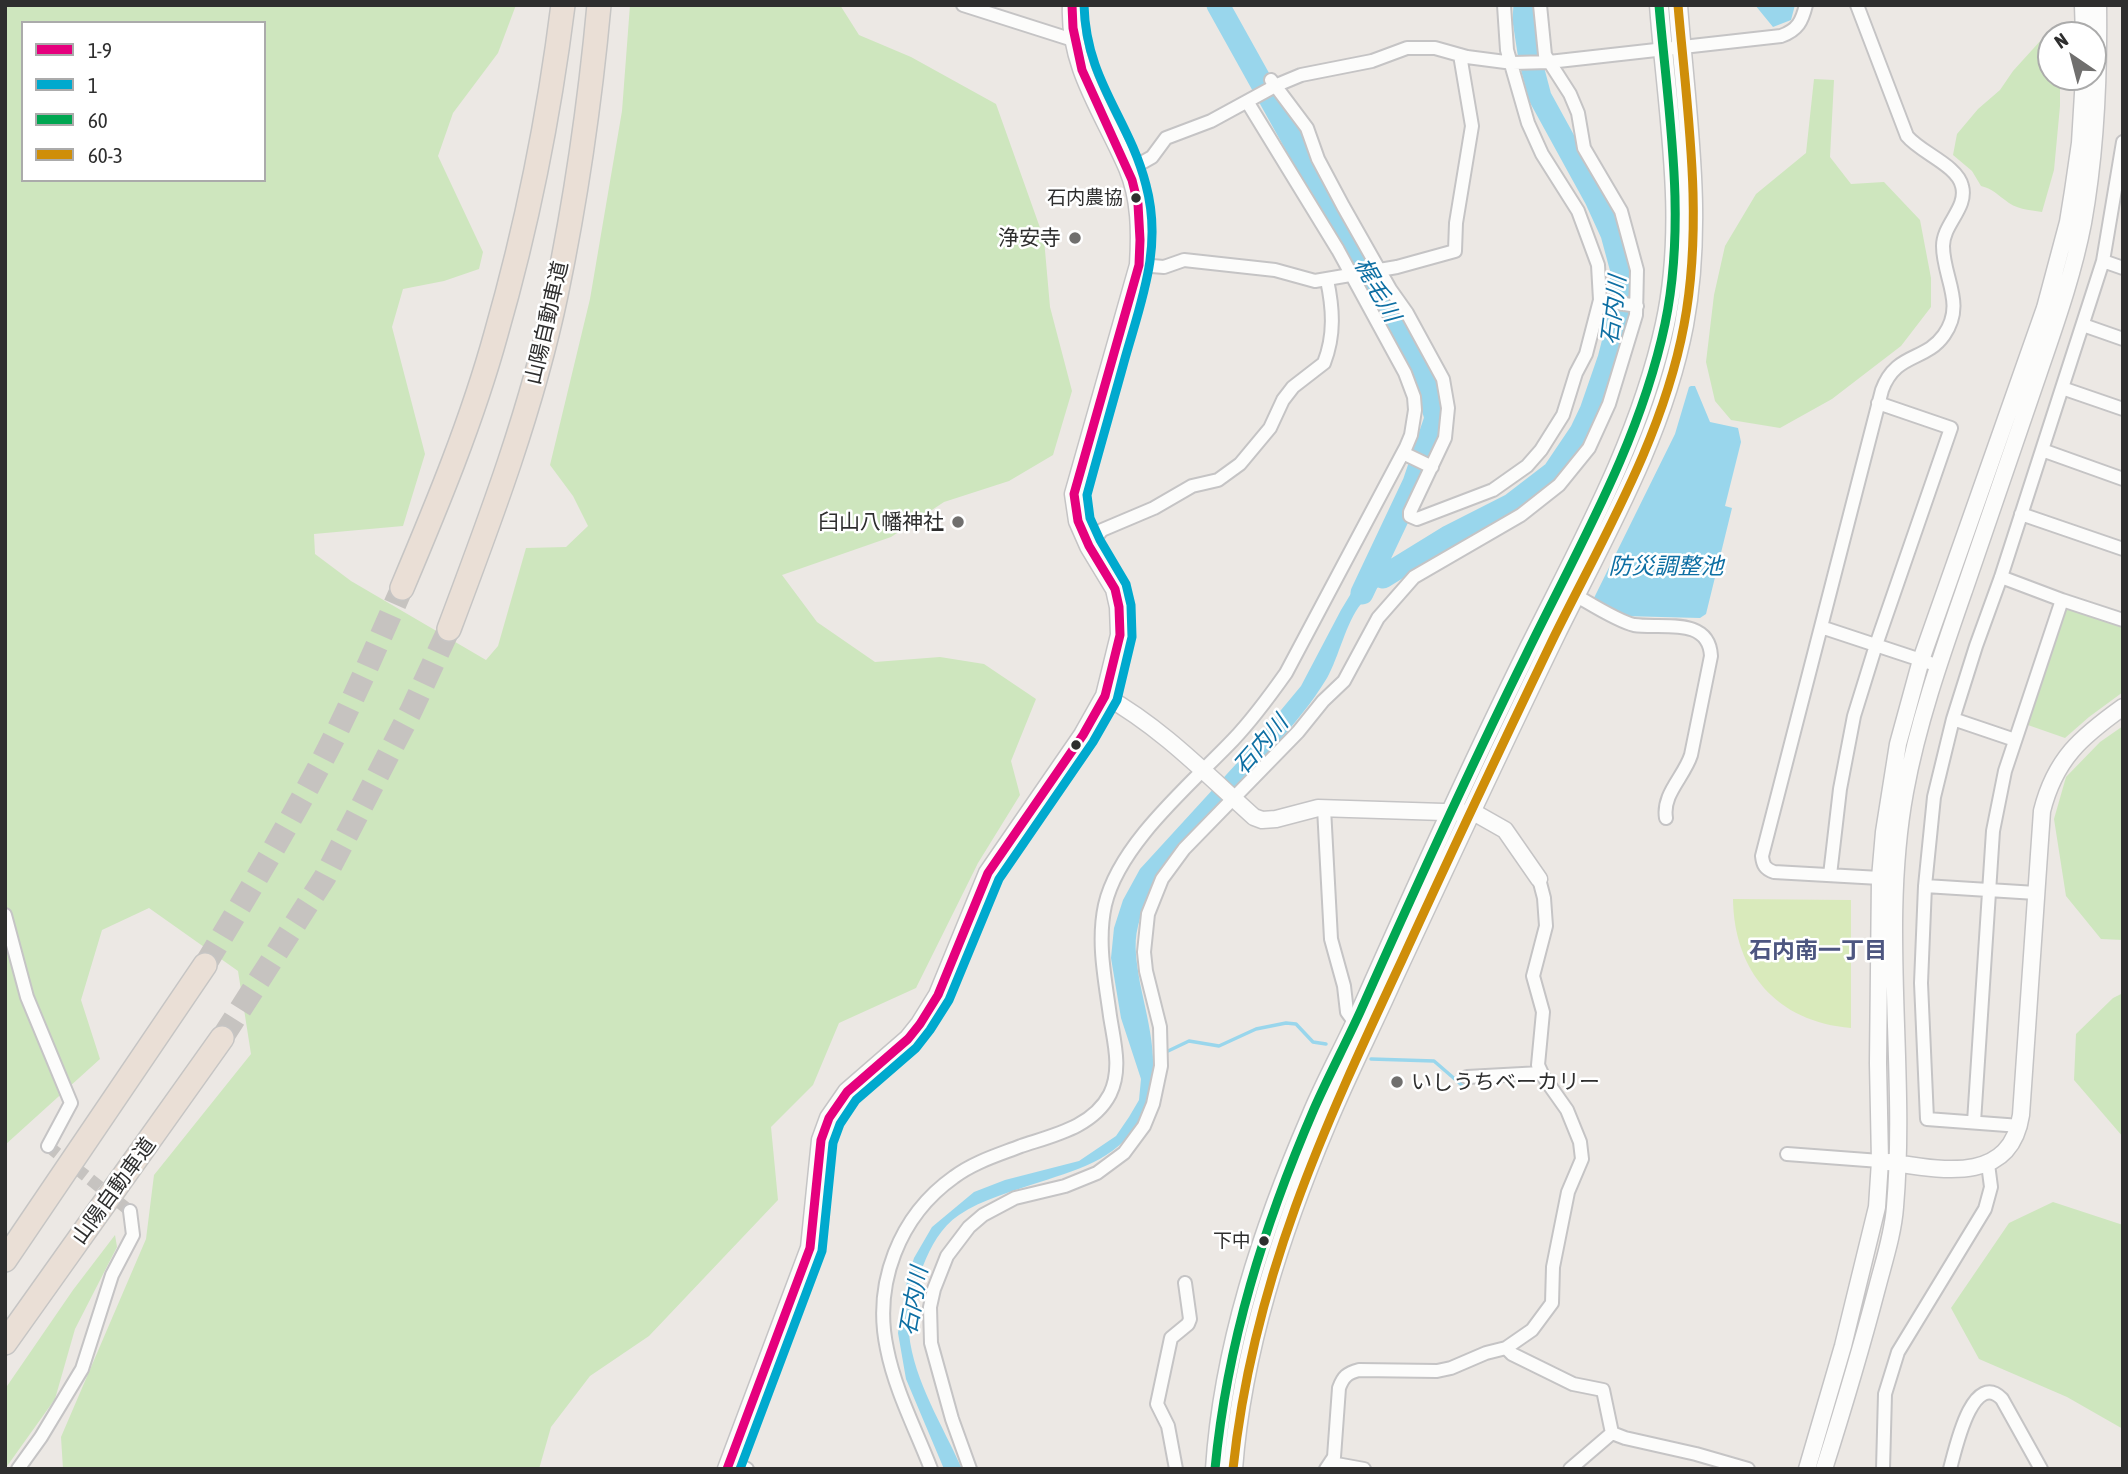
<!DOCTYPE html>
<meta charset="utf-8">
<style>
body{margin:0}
#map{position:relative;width:2128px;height:1474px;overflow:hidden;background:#ece8e4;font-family:"Asap Condensed",sans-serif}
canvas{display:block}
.frame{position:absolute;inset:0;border:7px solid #2e2e2e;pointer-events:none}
.legend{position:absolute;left:21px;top:21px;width:245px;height:161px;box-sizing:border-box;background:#fff;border:2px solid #ababab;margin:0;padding:9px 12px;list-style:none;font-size:21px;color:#2e2e2e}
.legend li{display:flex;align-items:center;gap:14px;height:35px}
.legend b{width:35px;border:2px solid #ababab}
.north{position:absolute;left:2037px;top:21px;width:70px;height:70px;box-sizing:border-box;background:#fff;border:2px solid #ababab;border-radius:50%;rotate:325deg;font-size:19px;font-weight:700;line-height:28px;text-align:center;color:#2e2e2e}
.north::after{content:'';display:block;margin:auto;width:24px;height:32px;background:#706f6e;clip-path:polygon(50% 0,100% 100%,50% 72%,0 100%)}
</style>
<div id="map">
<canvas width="2128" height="1474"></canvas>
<div class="frame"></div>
<ul class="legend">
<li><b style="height:9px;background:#e5007d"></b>1-9</li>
<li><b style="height:9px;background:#00a9ce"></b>1</li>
<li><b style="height:9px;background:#00a651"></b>60</li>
<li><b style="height:9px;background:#cf8e09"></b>60-3</li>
</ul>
<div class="north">N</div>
</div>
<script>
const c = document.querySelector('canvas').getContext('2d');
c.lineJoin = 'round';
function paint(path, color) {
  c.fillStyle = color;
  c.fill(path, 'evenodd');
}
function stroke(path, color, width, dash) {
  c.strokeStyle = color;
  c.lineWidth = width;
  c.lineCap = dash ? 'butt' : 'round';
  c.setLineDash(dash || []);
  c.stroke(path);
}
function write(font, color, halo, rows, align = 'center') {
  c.font = font + ' "Asap Condensed","Noto Sans JP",sans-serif';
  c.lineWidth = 5;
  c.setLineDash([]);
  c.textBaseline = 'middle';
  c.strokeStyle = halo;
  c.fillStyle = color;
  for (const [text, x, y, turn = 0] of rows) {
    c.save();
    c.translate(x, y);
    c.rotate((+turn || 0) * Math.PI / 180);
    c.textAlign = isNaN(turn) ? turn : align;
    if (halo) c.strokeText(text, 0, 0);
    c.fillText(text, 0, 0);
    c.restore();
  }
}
paint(new Path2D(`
 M5 5H516L498 53 453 113 438 156 483 252 479 269 444 281 403 289 392 327 425 454 403 526 314 534 315 554 351 581 486 660 498 646 526 548 566 547 588 526 573 496 550 465 590 299 622 111 630 5H840L859 35 911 57 996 104 1044 239 1050 307 1072 391 1053 455 1009 481 944 502 891 537 782 575 817 622 875 662 940 657 984 664 1036 699 1011 761 1020 795 978 863 916 988 839 1023 813 1085 771 1127 778 1200 649 1336 590 1376 551 1427 539 1469H63L61 1437 146 1239 154 1175 251 1054 238 971 149 908 102 930 81 1000 100 1059 5 1145ZM23 23H264V180H23Z
 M2056 32 2058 35H2051V77H2060V106L2054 170 2042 212C2029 210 2015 209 2005 200 1995 193 1993 189 1981 186L1972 171 1953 155 1957 134 1978 109 2000 90 2013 71 2042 39Z
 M1814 79 1834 80 1830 157 1851 184 1884 182 1920 220 1931 278V307L1901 346 1832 399 1780 428 1731 420 1715 401 1706 362 1714 295 1725 246 1756 194 1806 153Z
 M2072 607 2123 626V692L2089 717 2065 738 2025 724 2065 611Z
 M2123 726V940L2101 939 2066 896 2054 819 2066 777 2100 742Z
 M2123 993V1137L2074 1080 2076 1034 2113 998Z
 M2053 1202 2123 1225V1429L2067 1397 1979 1359 1951 1308 2009 1223Z
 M115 1235 117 1247 75 1329 55 1399 5 1469V1389L73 1290Z`), '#cee6be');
paint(new Path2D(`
 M1733 899 1851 900V1028C1777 1022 1734 972 1733 899Z`), '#d9eabb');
paint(new Path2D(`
 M1755 5H1795L1791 20 1773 27Z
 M1691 386H1695L1710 422 1738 428 1741 442 1725 506 1732 508 1706 614 1700 618 1623 616 1593 600 1675 434 1689 387Z
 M1421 559C1400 572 1376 585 1361 604 1346 622 1339 657 1327 678 1299 725 1247 775 1209 815 1178 849 1149 879 1138 926 1133 945 1137 964 1140 983 1149 1027 1163 1071 1143 1114 1122 1157 1083 1168 1040 1182 1013 1191 983 1199 959 1215 941 1227 931 1246 923 1266 915 1287 907 1311 909 1334 914 1381 943 1426 962 1469H944L906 1379 898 1333 907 1281 914 1258 932 1227 974 1192 1005 1180 1079 1161 1116 1136 1129 1117 1139 1100 1141 1079 1121 1018 1111 958 1114 928 1123 900 1140 869 1237 763 1301 686 1341 610 1367 567Z`), '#99d6ec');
stroke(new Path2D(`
 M1166 1052 1189 1041 1219 1046 1256 1029 1286 1023 1296 1024 1313 1042 1326 1044
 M1371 1059 1434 1061 1464 1087`), '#99d6ec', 3.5);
stroke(new Path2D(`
 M1218 5 1423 373 1436 418 1414 483 1362 593
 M1383 577 1448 537 1511 505 1554 472 1581 432 1591 411 1609 359 1617 328 1622 271 1612 234 1596 199 1540 97 1530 59 1524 20 1525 5`), '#99d6ec', 23);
stroke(new Path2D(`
 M48 1146 130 1211`), '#c6c3c0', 12, [12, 6]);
stroke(new Path2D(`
 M205 965C242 903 280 840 314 776 347 715 374 652 402 588
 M222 1038 325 877 411 711 449 629`), '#c6c3c0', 23, [23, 11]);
const minor = new Path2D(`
 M963 5 1073 40
 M1857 5 1907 136C1921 153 1957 165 1962 186 1968 208 1943 224 1943 246 1943 278 1966 304 1944 335 1925 362 1896 352 1882 390L1762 856C1763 865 1765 869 1774 872L1880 878
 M1271 80 1307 128 1318 159 1343 206 1390 289 1407 313 1443 379 1448 408 1445 438 1410 512V516L1417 519 1493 490 1527 466 1541 450 1563 415 1576 373 1586 354 1600 300 1598 265 1578 211 1542 154 1528 123 1507 50 1504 5
 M1129 170 1152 157 1166 138 1211 121 1277 85 1301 75 1372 61 1407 48H1435L1467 57 1513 63 1549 62 1781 36C1798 30 1802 21 1806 5
 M2103 261 2123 268
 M1139 265 1164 267 1184 260 1275 270 1315 281 1397 267 1455 251 1456 223 1472 126 1460 55
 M1600 300 1637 306
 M2083 325 2123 339
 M2062 388 2123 409
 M2042 450 2123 479
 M1403 453 1432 467
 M2021 514 2123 549
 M1089 546 1102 530 1154 508 1192 486 1218 480 1240 464 1270 428 1283 400 1293 387 1324 363C1335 335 1333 308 1327 280
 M2001 577 2062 600 2123 620
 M1575 595C1591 604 1617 621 1634 625 1661 629 1709 616 1711 656L1691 755C1684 777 1662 794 1666 818
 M1821 627 1939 666
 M1953 719 2015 740
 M1324 808 1331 939 1344 986 1347 1012 1355 1023
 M1830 875 1840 789 1854 716 1876 645 1951 428 1878 403
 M1925 886 2036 893
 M5 915 27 997 71 1103 48 1146
 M1467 1077 1541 1073
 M1974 1122 1993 831 2005 771 2062 600
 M2020 1126 1927 1119 1921 983 1925 886 1934 797 1953 719 1976 646 2001 577 2103 261 2123 142
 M1787 1154 1880 1161
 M1506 1348 1532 1330 1552 1303 1553 1267 1568 1192 1582 1159 1580 1142 1567 1110 1543 1076 1538 1065 1543 1012 1533 976 1546 926 1544 898 1539 879
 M730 1460 747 1469
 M1331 1463 1364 1469
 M18 1469 41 1437 82 1369 112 1275 133 1235 130 1211
 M931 1469C916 1430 895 1390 887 1349 873 1284 899 1216 954 1177 974 1162 998 1155 1021 1146 1054 1135 1093 1127 1110 1094 1122 1069 1114 1042 1110 1016 1105 979 1097 942 1105 905 1119 844 1190 785 1233 740 1253 719 1269 697 1286 673L1406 447 1411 435 1415 410 1414 397 1405 373 1338 250 1248 103
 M970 1469 952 1419 931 1343 930 1307 934 1289 947 1256 969 1227 983 1215 1015 1198 1065 1186 1097 1173 1124 1153 1144 1126 1153 1104 1161 1066 1160 1027 1146 971 1144 952 1148 914 1162 879 1184 849 1298 732 1323 701 1344 681 1378 618 1414 577 1521 515 1559 485 1589 448 1609 404 1636 315 1637 270 1621 211 1584 148 1578 113 1570 94 1545 55 1540 5
 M1176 1469 1168 1426 1157 1404 1171 1338 1188 1324 1190 1319 1185 1283
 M1326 1469 1334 1457 1339 1388C1343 1377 1347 1373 1359 1370L1437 1371 1451 1368 1486 1353 1506 1348 1512 1354 1573 1384 1603 1390 1612 1433 1625 1438 1696 1454 1748 1469
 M1570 1469 1612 1433
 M1883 1469 1885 1394 1898 1352 1985 1209 1991 1187 1988 1164
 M1950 1469C1955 1451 1972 1369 2002 1399L2041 1469`);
const tertiary = new Path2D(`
 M2083 5 2084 35
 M1105 696C1162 728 1206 774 1254 817L1262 820 1276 819 1318 808 1475 813 1505 830 1539 879
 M1889 1162C1941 1170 2010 1185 2021 1115L2042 811C2055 759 2081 737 2123 707
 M1807 1469 1843 1346 1877 1207 1880 1161 1878 1063 1880 878 1884 832 1898 744 1921 660 2045 308 2068 222 2073 191 2080 143 2084 77
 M1824 1469C1843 1409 1861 1349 1877 1288 1884 1261 1893 1234 1895 1207 1907 1069 1880 929 1905 792 1918 721 1943 651 1967 582 1991 513 2015 444 2038 375 2055 325 2073 275 2083 223 2096 151 2099 79 2098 5`);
const secondary = new Path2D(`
 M727 1469 810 1248 821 1140 829 1118 847 1092 908 1039 920 1024 938 995 988 873 1083 735 1105 696 1120 635 1119 607 1115 589 1089 546 1078 521 1074 494 1139 265C1141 232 1141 199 1128 168 1105 114 1069 67 1072 5
 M1215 1469C1223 1347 1263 1227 1311 1116 1325 1082 1343 1050 1358 1017 1413 893 1469 769 1529 648 1581 544 1640 439 1665 324 1688 220 1667 111 1659 5
 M1233 1469C1242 1350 1281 1232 1327 1123 1347 1075 1371 1028 1392 981 1446 865 1500 749 1556 634 1605 535 1663 435 1684 325 1704 219 1686 112 1678 5`);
const motorway = new Path2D(`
 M402 588C437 505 472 421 496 334 527 226 549 116 563 5
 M449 629C490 520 532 409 556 295 576 199 590 102 599 5
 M5 1260 205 965
 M5 1343 222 1038`);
stroke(minor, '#c5c4c5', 16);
stroke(tertiary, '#c5c4c5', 19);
stroke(secondary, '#c5c4c5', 21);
stroke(motorway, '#c6c5c4', 26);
stroke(minor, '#fcfcfb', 12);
stroke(tertiary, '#fcfcfb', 16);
stroke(secondary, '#fcfcfb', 18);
stroke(motorway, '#eadfd6', 23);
stroke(new Path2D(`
 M727 1469 810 1248 821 1140 829 1118 847 1092 908 1039 920 1024 938 995 988 873 1083 735 1105 696 1120 635 1119 607 1115 589 1089 546 1078 521 1074 494 1139 265 1140 240 1138 204 1132 180 1082 70 1073 28 1072 5`), '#e5007d', 9);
stroke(new Path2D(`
 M740 1469 822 1251 833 1143 840 1124 856 1100 916 1048 930 1030 949 1000 999 879 1093 742 1117 700 1132 637 1131 605 1126 584 1100 540 1090 518 1087 495C1099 450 1112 406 1124 362 1141 301 1163 248 1146 185 1129 118 1086 81 1084 5`), '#00a9ce', 9);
stroke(new Path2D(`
 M1215 1469C1227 1343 1264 1225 1314 1109 1329 1075 1346 1043 1361 1010 1414 891 1468 772 1526 655 1578 548 1640 442 1665 324 1687 219 1668 111 1659 5`), '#00a651', 9);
stroke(new Path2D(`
 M1233 1469C1253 1280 1323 1129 1402 960 1451 853 1501 747 1552 641 1602 539 1663 438 1684 325 1704 219 1687 111 1678 5`), '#cf8e09', 9);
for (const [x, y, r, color] of [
 [1136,198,6,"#2e2e2e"],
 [1075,238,7,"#706f6e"],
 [958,522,7,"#706f6e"],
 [1076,745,6,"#2e2e2e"],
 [1397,1082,7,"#706f6e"],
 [1264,1241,6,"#2e2e2e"]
]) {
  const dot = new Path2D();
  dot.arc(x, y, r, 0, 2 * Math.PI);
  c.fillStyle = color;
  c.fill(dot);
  stroke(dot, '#fff', 2.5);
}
write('19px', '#2e2e2e', '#fff', [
 ["石内農協",1123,198],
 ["下中",1251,1241]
], 'right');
write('21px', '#2e2e2e', '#fff', [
 ["浄安寺",1061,238],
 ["臼山八幡神社",944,522],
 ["いしうちベーカリー",1411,1082,"left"]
], 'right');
write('21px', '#2e2e2e', '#fff', [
 ["山陽自動車道",547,323,-77],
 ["山陽自動車道",114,1191,-54]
]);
write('italic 23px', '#0d6fa3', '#fff', [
 ["梶毛川",1377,290,61],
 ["石内川",1614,310,-83],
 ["防災調整池",1666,567],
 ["石内川",1261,745,-49],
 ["石内川",914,1301,-80]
]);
write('bold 23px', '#4d5680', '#fff', [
 ["石内南一丁目",1818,951]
]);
</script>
